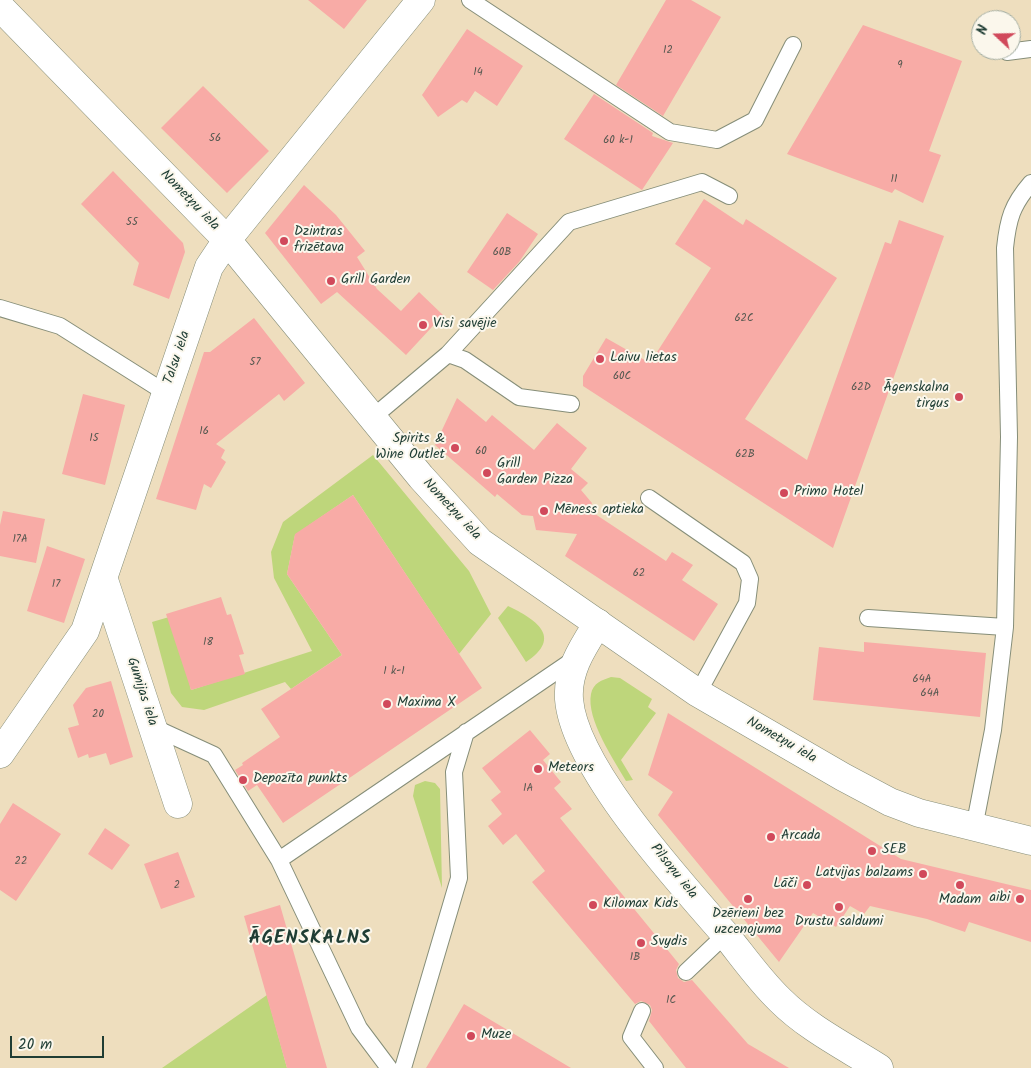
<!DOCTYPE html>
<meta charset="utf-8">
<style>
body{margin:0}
#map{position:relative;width:1031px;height:1068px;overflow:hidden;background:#eedebe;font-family:Kalam,sans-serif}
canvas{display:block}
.north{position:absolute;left:971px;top:10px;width:50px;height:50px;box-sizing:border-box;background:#fbf7ec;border:1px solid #a3ada2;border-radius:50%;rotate:291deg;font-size:14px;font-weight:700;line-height:20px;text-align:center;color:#1f3d34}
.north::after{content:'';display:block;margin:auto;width:18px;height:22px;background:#d1495b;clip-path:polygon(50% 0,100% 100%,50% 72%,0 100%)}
.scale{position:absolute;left:10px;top:1036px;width:94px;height:22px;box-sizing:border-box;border:2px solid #1f3d34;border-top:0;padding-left:6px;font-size:15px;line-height:18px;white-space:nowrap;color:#1f3d34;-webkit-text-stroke:4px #fbf7ec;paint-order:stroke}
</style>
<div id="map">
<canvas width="1031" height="1068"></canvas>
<div class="north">N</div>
<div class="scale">20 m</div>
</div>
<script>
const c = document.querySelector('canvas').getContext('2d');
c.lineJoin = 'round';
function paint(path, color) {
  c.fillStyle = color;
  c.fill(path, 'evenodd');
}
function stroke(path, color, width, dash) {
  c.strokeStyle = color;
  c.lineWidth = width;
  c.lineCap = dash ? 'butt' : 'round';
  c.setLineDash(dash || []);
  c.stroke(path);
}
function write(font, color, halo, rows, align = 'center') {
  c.font = font + ' Kalam,sans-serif';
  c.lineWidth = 4;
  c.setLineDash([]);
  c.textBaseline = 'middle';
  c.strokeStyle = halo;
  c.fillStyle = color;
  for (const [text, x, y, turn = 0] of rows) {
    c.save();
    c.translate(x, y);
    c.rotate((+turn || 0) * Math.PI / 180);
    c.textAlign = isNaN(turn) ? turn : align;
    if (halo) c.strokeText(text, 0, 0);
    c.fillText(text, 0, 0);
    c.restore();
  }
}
paint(new Path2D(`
 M373 455 469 571 491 614 459 654 353 495 295 535 287 574 342 655 291 689 285 682 204 710 182 707 171 693 152 622 176 615 191 690 312 651 274 578 271 552 283 522Z
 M508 606C535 619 564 637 526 662L498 618Z
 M611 677 620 678 652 699 648 707 656 713 621 760 633 780 626 781C614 760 586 719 591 694 593 683 602 680 611 677Z
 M425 781 435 783 440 789 442 888 413 796 415 785Z
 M267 995 287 1068H162Z`), '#bed67b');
paint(new Path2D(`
 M308 0H367L344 29Z
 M666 0H691L721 17 663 116 616 85Z
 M863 25 962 61 929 151 941 155 923 203 895 189 892 193 787 154Z
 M467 29 523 66 497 106 475 91 467 103 462 100 438 117 422 95Z
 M203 86 269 151 227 193 161 128Z
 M594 94 653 133 652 136 673 143 642 190 564 139Z
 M113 171 183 243 185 252 169 299 133 285 139 263 81 204Z
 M304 185 336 215 365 251 357 257 377 289 401 311 419 292 443 315 406 355 337 292 321 304 265 233Z
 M704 199 743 225 746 219 837 278 745 419 807 460 885 242 891 244 899 220 944 236 833 548 583 386V376L606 338 650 363 711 268 675 244Z
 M507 213 538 234 519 262 493 290 467 272Z
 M254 318 305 383 284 401 279 394 216 444 225 450 221 458 226 462 211 488 204 484 196 510 156 499 204 352H210Z
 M83 394 125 405 105 485 62 474Z
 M457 398 486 422 492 415 534 450 557 423 587 448 571 469 588 483 581 490 592 503 589 510 666 561 672 552 693 565 682 580 718 604 694 641 565 556 577 534 536 530 533 516 522 515 497 494 495 497 435 445Z
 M353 495 482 688 283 823 257 785 248 791 235 770 243 765 242 763 280 737 261 709 342 655 287 574 295 534Z
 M3 511 45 519 36 563 0 556V525Z
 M47 546 85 559 64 623 27 611Z
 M221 597 227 615 231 614 244 654 239 655 245 674 191 690 166 614Z
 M864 642 986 653 980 717 813 700 819 647 864 652Z
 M111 681 133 757 110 765 106 753 89 758 88 754 78 758 68 728 79 725 73 705 86 688Z
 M668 713 901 859 1031 890V942L969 922 965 932 927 919 870 906 864 914 850 906 836 927 813 913 779 962 658 815 673 792 648 775Z
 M530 730 550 754 543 760 561 782 554 788 572 809 560 818 679 964 676 970 678 978 684 982 692 980 748 1044 789 1068H686L649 1021 652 1010 650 1005 641 1001 635 1004 532 882 545 871 516 834 503 845 488 826 502 814 491 800 501 792 482 768Z
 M13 803 61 834 16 901 0 890V824Z
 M105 828 130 845 112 870 88 854Z
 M178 852 195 897 161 909 144 864Z
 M280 905 327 1068H287L244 916Z
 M464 1004 571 1068H426Z`), '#f8aba6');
const lane = new Path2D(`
 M470 0 670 132 717 140 755 120 793 45
 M1007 52 1031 49
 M0 308 60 326 166 393
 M448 354 569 222 702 182 729 196
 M372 418 448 354 465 360 519 397 571 404
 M649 498 743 563 750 579 747 603 698 693
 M868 618 1005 627
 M153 727 214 755 279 860
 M974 828 993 730 1005 627 1009 437 1005 248C1008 219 1012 205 1031 183
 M686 972 725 935
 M642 1011 631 1037 655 1068
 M389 1068 359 1028 279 860 576 658
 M403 1068 459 878 454 772 466 732`);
const street = new Path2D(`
 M104 580 178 804
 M598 623C583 647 567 670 569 699 574 767 679 881 724 933 742 955 759 980 780 1000 808 1028 846 1047 879 1068
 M0 754 85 631 209 267 227 240 421 0`);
const secondary = new Path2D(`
 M0 7 227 240 421 477 480 542 698 693 843 777 890 802 919 813 1031 841`);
stroke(lane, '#868e79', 18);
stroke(street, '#868e79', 29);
stroke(secondary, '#868e79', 29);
stroke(lane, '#fff', 16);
stroke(street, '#fff', 28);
stroke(secondary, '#fff', 28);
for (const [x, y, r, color] of [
 [284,241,5,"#d1495b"],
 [331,281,5,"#d1495b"],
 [423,325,5,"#d1495b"],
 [600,359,5,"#d1495b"],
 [959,397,5,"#d1495b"],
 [455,448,5,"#d1495b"],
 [487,473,5,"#d1495b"],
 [784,493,5,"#d1495b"],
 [544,511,5,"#d1495b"],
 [387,704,5,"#d1495b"],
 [538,769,5,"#d1495b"],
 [243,780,5,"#d1495b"],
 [771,837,5,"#d1495b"],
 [872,851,5,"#d1495b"],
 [923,874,5,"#d1495b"],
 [807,885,5,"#d1495b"],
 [960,885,5,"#d1495b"],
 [748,899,5,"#d1495b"],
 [1020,899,5,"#d1495b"],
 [593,905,5,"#d1495b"],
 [839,907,5,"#d1495b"],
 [641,943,5,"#d1495b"],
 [471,1036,5,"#d1495b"]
]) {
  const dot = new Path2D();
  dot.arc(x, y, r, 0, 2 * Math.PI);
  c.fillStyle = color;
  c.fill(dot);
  stroke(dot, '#fbf7ec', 2);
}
write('11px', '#555850', null, [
 ["12",668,51],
 ["9",900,66],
 ["14",478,73],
 ["56",215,139],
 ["60 k-1",618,141],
 ["11",894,180],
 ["55",132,223],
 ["60B",502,253],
 ["62C",744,319],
 ["57",255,363],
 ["60C",622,377],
 ["62D",861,388],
 ["16",204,432],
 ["15",94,439],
 ["60",481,452],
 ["62B",745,455],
 ["17A",20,540],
 ["62",639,574],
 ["17",56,585],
 ["18",208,643],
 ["1 k-1",394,672],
 ["64A",922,680],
 ["64A",930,694],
 ["20",98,715],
 ["1A",528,789],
 ["22",21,862],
 ["2",177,886],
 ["1B",635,958],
 ["1C",671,1001]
]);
write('14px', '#1f3d34', '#fbf7ec', [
 ["Nometņu iela",189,201,46],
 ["Talsu iela",178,358,-71],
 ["Nometņu iela",451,510,47],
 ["Gumijas iela",141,692,72],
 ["Nometņu iela",781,741,30],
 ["Pilsoņu iela",673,872,51]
]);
write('14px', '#1f3d34', '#fbf7ec', [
 ["Dzintras",294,233],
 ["frizētava",294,249],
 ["Grill Garden",341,281],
 ["Visi savējie",433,325],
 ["Laivu lietas",610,359],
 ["Āgenskalna",949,389,"right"],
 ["tirgus",949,405,"right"],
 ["Spirits &",445,440,"right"],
 ["Wine Outlet",445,456,"right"],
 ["Grill",497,465],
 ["Garden Pizza",497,481],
 ["Primo Hotel",794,493],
 ["Mēness aptieka",554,511],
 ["Maxima X",397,704],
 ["Meteors",548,769],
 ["Depozīta punkts",253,780],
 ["Arcada",781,837],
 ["SEB",882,851],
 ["Latvijas balzams",913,874,"right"],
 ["Lāči",797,885,"right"],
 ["aibi",1010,899,"right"],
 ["Madam",960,901,"center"],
 ["Kilomax Kids",603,905],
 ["Dzērieni bez",748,915,"center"],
 ["uzcenojuma",748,931,"center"],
 ["Drustu saldumi",839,923,"center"],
 ["Svydis",651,943],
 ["Muze",481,1036]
], 'left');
c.letterSpacing = '1px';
write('bold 19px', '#1f3d34', '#fbf7ec', [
 ["ĀGENSKALNS",310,940]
]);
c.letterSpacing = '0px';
</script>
